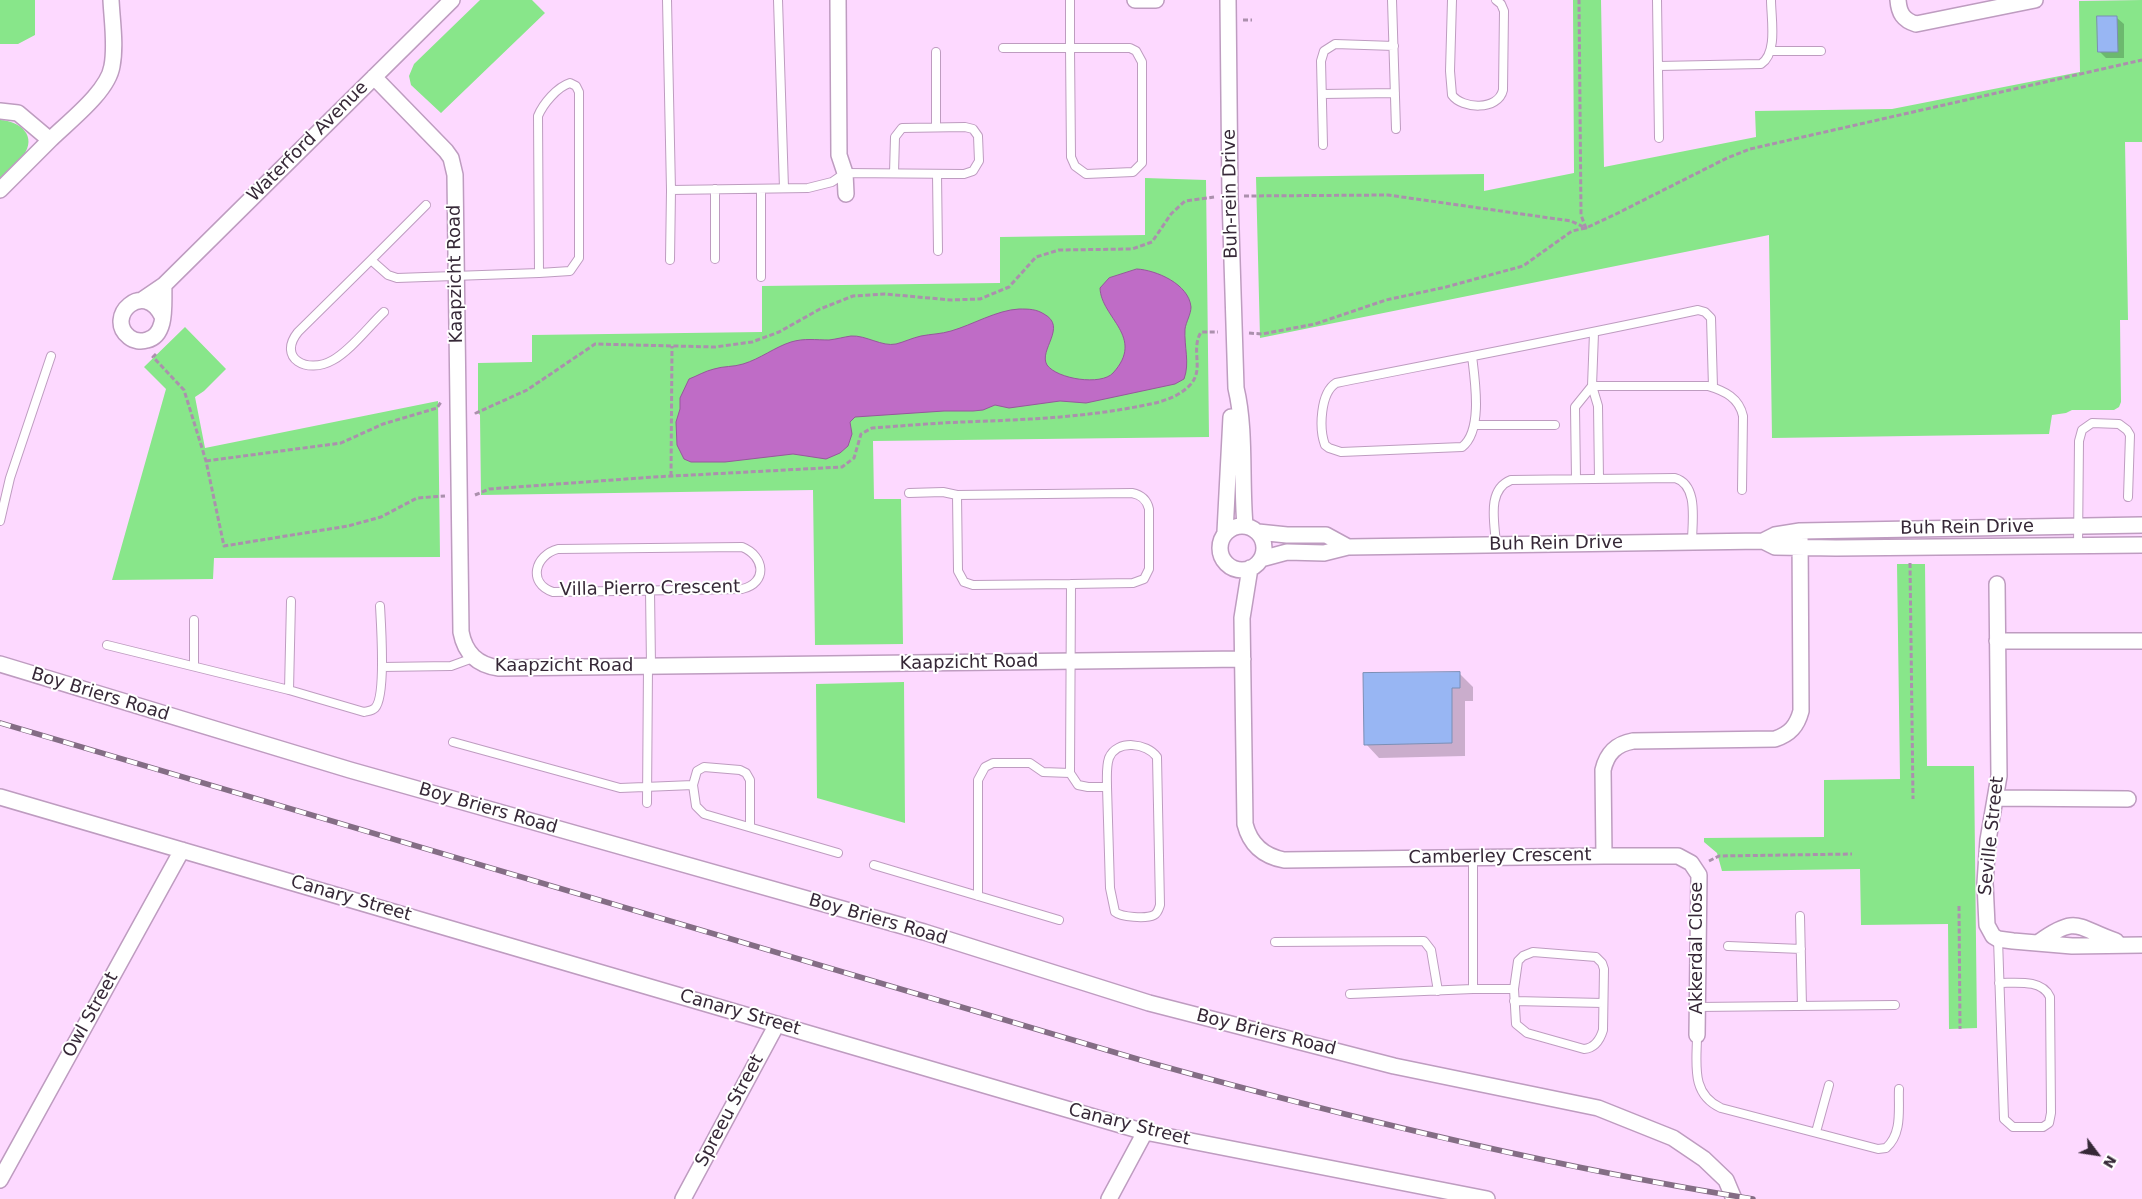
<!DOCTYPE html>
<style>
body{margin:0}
#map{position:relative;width:2142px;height:1199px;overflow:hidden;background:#fdd9ff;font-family:"DejaVu Sans",sans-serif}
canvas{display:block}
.north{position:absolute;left:2072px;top:1129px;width:50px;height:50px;-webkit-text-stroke:4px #fff;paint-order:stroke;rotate:121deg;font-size:14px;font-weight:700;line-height:20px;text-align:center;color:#362837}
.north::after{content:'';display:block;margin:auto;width:18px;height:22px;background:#362837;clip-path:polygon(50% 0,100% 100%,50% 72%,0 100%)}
</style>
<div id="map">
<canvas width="2142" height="1199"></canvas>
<div class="north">N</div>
</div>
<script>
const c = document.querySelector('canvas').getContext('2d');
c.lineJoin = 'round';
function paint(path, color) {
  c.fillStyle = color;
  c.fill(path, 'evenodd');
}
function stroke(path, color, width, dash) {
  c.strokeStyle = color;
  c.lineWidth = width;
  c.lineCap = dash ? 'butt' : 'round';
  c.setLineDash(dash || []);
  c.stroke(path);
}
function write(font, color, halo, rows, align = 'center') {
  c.font = font + ' "DejaVu Sans",sans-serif';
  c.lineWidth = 4;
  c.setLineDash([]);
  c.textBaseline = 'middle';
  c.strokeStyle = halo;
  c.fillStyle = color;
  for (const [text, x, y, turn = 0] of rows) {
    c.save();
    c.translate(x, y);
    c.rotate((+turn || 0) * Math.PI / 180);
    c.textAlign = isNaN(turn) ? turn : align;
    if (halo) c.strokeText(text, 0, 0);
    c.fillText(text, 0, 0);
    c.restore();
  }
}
paint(new Path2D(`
 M0 0H35V35L18 44H0Z
 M480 0H532L545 13 441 113 411 85 409 76 414 64Z
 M1573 0H1601L1604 167 1756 137 1755 111 1892 109 2080 72 2079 1 2142 0V142H2125L2128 320H2120L2121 402 2119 407 2114 410H2072L2066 413 2052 415 2049 434 1772 438 1769 235 1260 338 1256 177 1484 174V191L1574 173Z
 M0 120C20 121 38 136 23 156 16 165 7 172 0 179Z
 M1145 178 1206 180 1209 437 873 441 874 499H901L903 644 815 645 813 490 481 495 480 415 478 413V363L532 362V335L762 332V286L1000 283V237L1145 235Z
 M185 327 226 369 204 391 195 397 205 448 438 401 440 557 214 558 213 579 112 580 166 389 144 367Z
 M1897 564H1925L1927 766H1974L1977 1028 1949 1029 1948 924 1861 925 1860 869 1722 871 1717 853 1704 842V838L1824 837V780L1900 779Z
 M904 682 905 823 817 798 816 684Z`), '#88e68a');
const water = new Path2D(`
 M1137 269C1156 270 1189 284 1191 307 1191 314 1186 322 1185 329 1184 347 1190 363 1184 379L1175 384 1086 403 1060 401 1009 408 995 405 983 410 973 411H944L855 417 850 422 852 434 848 446 840 453 826 459 793 454 725 462H691L684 459 677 445 676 422 680 409V398L689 379C697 376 705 371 714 369 723 366 734 367 743 364 760 359 775 347 791 342 804 338 816 340 829 340 837 339 844 337 851 336 866 335 882 347 896 344 904 342 912 338 921 336 931 334 941 334 951 331 972 325 997 310 1019 309 1029 309 1036 309 1044 314 1068 327 1038 350 1047 365 1057 379 1101 386 1113 373 1146 337 1101 318 1100 288L1109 278Z`);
paint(water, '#bf6cc6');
stroke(water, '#96589b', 1);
paint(new Path2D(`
 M2117 18 2124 24V58H2106L2099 51Z
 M1459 673 1473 687V701H1465V756L1379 758 1366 744Z`), '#0003');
const building = new Path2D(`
 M2097 16H2117L2118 52H2098Z
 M1460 672V688H1452V743L1364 745 1363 673Z`);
paint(building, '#98b6f3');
stroke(building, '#7b8eb5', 1);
const lane = new Path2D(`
 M667 0 671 190 670 260
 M778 0 784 188
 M1392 0 1396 129
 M1452 0 1450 71 1452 95C1462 109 1498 111 1503 90L1504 11 1501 4 1496 0
 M1657 0 1659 138
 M1003 48H1130L1136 51 1142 62V163L1133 172 1086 174 1075 166 1071 157 1070 48V0
 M1772 51H1821
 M936 52V127
 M1658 66 1761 64C1778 53 1771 18 1771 0
 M570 83 576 86 579 92V258L570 271 539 273 538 116C543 104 557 87 570 83Z
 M1322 94 1395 93
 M1323 145 1321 61 1324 51 1335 44 1394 46
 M937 174 938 251
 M671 190 808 188 832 182 845 173 964 174 973 171 979 161 978 136 973 129 965 127 902 128 895 137 894 173
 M715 259V189
 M371 260 426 205
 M761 277V189
 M384 312C369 326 351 350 333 360 307 375 277 358 298 332L371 260 388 275 397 278 539 273
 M1594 333 1592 386 1598 406 1599 479
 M1472 356C1475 381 1483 431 1462 447L1341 452 1329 448 1325 445C1319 429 1320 393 1336 383 1457 359 1578 336 1698 310L1705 312 1711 318 1713 387
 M1592 386H1708C1725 391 1739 398 1743 416L1742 490
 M1475 425H1555
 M1576 479 1575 407 1592 386
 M909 493 943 492 957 495 1132 493C1142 495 1147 500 1149 509V569L1144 579 1133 583 1071 584 1070 773 1078 785 1088 787H1107L1110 888 1115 912C1121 917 1146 919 1154 915 1158 913 1159 908 1160 905L1157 757C1147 743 1117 739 1109 758 1106 767 1107 778 1107 787
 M957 495 958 571 964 582 973 585 1071 584
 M0 521 10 478 51 356
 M1496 545C1495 523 1486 490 1511 480L1675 478C1699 485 1692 522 1692 542
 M2078 546 2079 441 2082 430 2092 423 2119 424 2127 430 2130 435 2128 497
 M742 547C765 556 768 583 742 589L553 592C527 583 535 555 558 549Z
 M650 590 651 666
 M107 645 289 690 364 712C368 711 372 711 375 708 386 697 381 624 380 606
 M194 666V620
 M382 667 451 666 473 658
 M289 690 291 601
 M453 742 620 788 693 785 697 771 704 767 740 770 746 773 750 780V827
 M693 785 696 806 704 814 838 853
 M647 803 648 666
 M874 865 1059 920
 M978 896V780L985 767 993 763H1030L1043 772 1070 773
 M1800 916 1802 1006
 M1998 939 2004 1119 2013 1127H2043L2049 1123 2051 1113 2050 997C2042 979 2016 983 1999 983
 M1275 942 1424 941 1431 950 1438 991
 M1728 946 1801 949
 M1473 989H1514L1516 1024 1527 1033 1584 1049C1595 1048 1600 1040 1603 1030L1604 969 1602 963 1596 957 1533 952 1523 956 1518 961 1514 989
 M1350 994 1473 989V858
 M1514 1001 1603 1003
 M1697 1007 1895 1005
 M1697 1035C1697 1063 1690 1094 1721 1108L1878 1149 1886 1148C1903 1133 1898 1108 1899 1089
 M1816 1132 1829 1085`);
const street = new Path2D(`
 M838 0 839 155 845 173 846 194
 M1135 0H1156
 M1228 0 1230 197 1236 388C1246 430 1241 481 1245 525
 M1898 0C1899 13 1903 20 1916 24L2035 0
 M374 77 446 151 451 158 455 175 461 632C465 653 477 665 499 668L1243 659
 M0 111 18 113 50 140 0 190
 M50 140C68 122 108 92 112 66 116 45 112 21 111 0
 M142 300 164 285 452 0
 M162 316C144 279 104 317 129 337 134 341 141 342 147 340 168 335 163 302 164 285
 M1220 548a22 22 0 1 1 44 0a22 22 0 1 1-44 0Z
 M1225 532 1231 417
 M1258 532 1287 535H1326L1348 547
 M1763 541 1775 535 1800 531 2142 525
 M1261 559 1287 552 1324 553 1348 547 1763 541 1775 547 1836 548 2142 545
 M1250 568 1242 618 1245 824C1250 844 1263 856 1284 860L1604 856 1603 770C1607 753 1616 744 1633 741L1775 739C1790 734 1797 726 1801 711L1800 531
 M1997 584 1999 776 1988 840 1985 883 1987 925 1993 936 1998 939 2013 941 2072 946 2142 945
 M1997 641H2142
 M0 664 350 770 924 932 1149 1003 1394 1066 1598 1108 1673 1138 1704 1159 1726 1180 1734 1199
 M0 797 1145 1132 1487 1199
 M1995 798 2128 799
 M1604 856H1678L1691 863 1699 875 1697 1035
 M2039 942C2078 914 2077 928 2116 941
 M0 1180 182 850
 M683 1199 777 1024
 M1109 1199 1145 1132`);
stroke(lane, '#be9cc0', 10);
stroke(street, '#be9cc0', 18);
stroke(new Path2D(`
 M1243 20H1252
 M1244 196 1388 195 1571 221 1586 228 1581 215 1579 0
 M1249 333 1262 334 1315 324 1386 300 1446 287 1523 266 1572 231 1586 228 1616 214 1727 158 1750 149 2142 60
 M156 354 153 357 184 390 206 461 224 546 348 526 381 517 417 498 445 496
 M476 412V413L527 390 595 344 715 347 752 342 779 332 820 309 853 296 885 294 951 300 980 299 1009 287 1036 257 1059 250 1132 249 1152 242 1171 214 1185 201 1214 197
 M206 461 341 443 383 424 437 408 441 402
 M671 476 672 346
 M475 495 489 489 654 477 842 467 854 458 861 434 872 428C902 426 933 423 963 422 1019 420 1074 418 1130 408 1151 404 1175 401 1190 385 1205 369 1190 351 1201 332H1218
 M1910 563 1913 799
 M1709 861 1719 856 1852 854
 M1959 906 1960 1029`), '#ab90ad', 3, [5, 2.5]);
stroke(lane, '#fff', 8);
stroke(street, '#fff', 15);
const rail = new Path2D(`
 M0 723 1144 1061C1345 1117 1547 1166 1753 1199`);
stroke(rail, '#846d85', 5.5);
stroke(rail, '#fff', 4, [11]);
write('18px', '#362837', '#fff', [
 ["Waterford Avenue",308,142,-45],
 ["Buh-rein Drive",1231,194,-91],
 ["Kaapzicht Road",456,274,-91],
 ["Buh Rein Drive",1967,528,-1],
 ["Buh Rein Drive",1556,544,-1],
 ["Villa Pierro Crescent",650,589,-1],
 ["Kaapzicht Road",969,663,-1],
 ["Kaapzicht Road",564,666],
 ["Boy Briers Road",100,695,17],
 ["Boy Briers Road",488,809,16],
 ["Seville Street",1992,836,-84],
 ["Camberley Crescent",1500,857,-1],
 ["Canary Street",351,899,16],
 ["Boy Briers Road",878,920,16],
 ["Akkerdal Close",1697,948,-90],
 ["Canary Street",740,1013,16],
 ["Owl Street",91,1015,-61],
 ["Boy Briers Road",1266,1033,14],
 ["Spreeu Street",730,1111,-62],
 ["Canary Street",1129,1125,14]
]);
</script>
